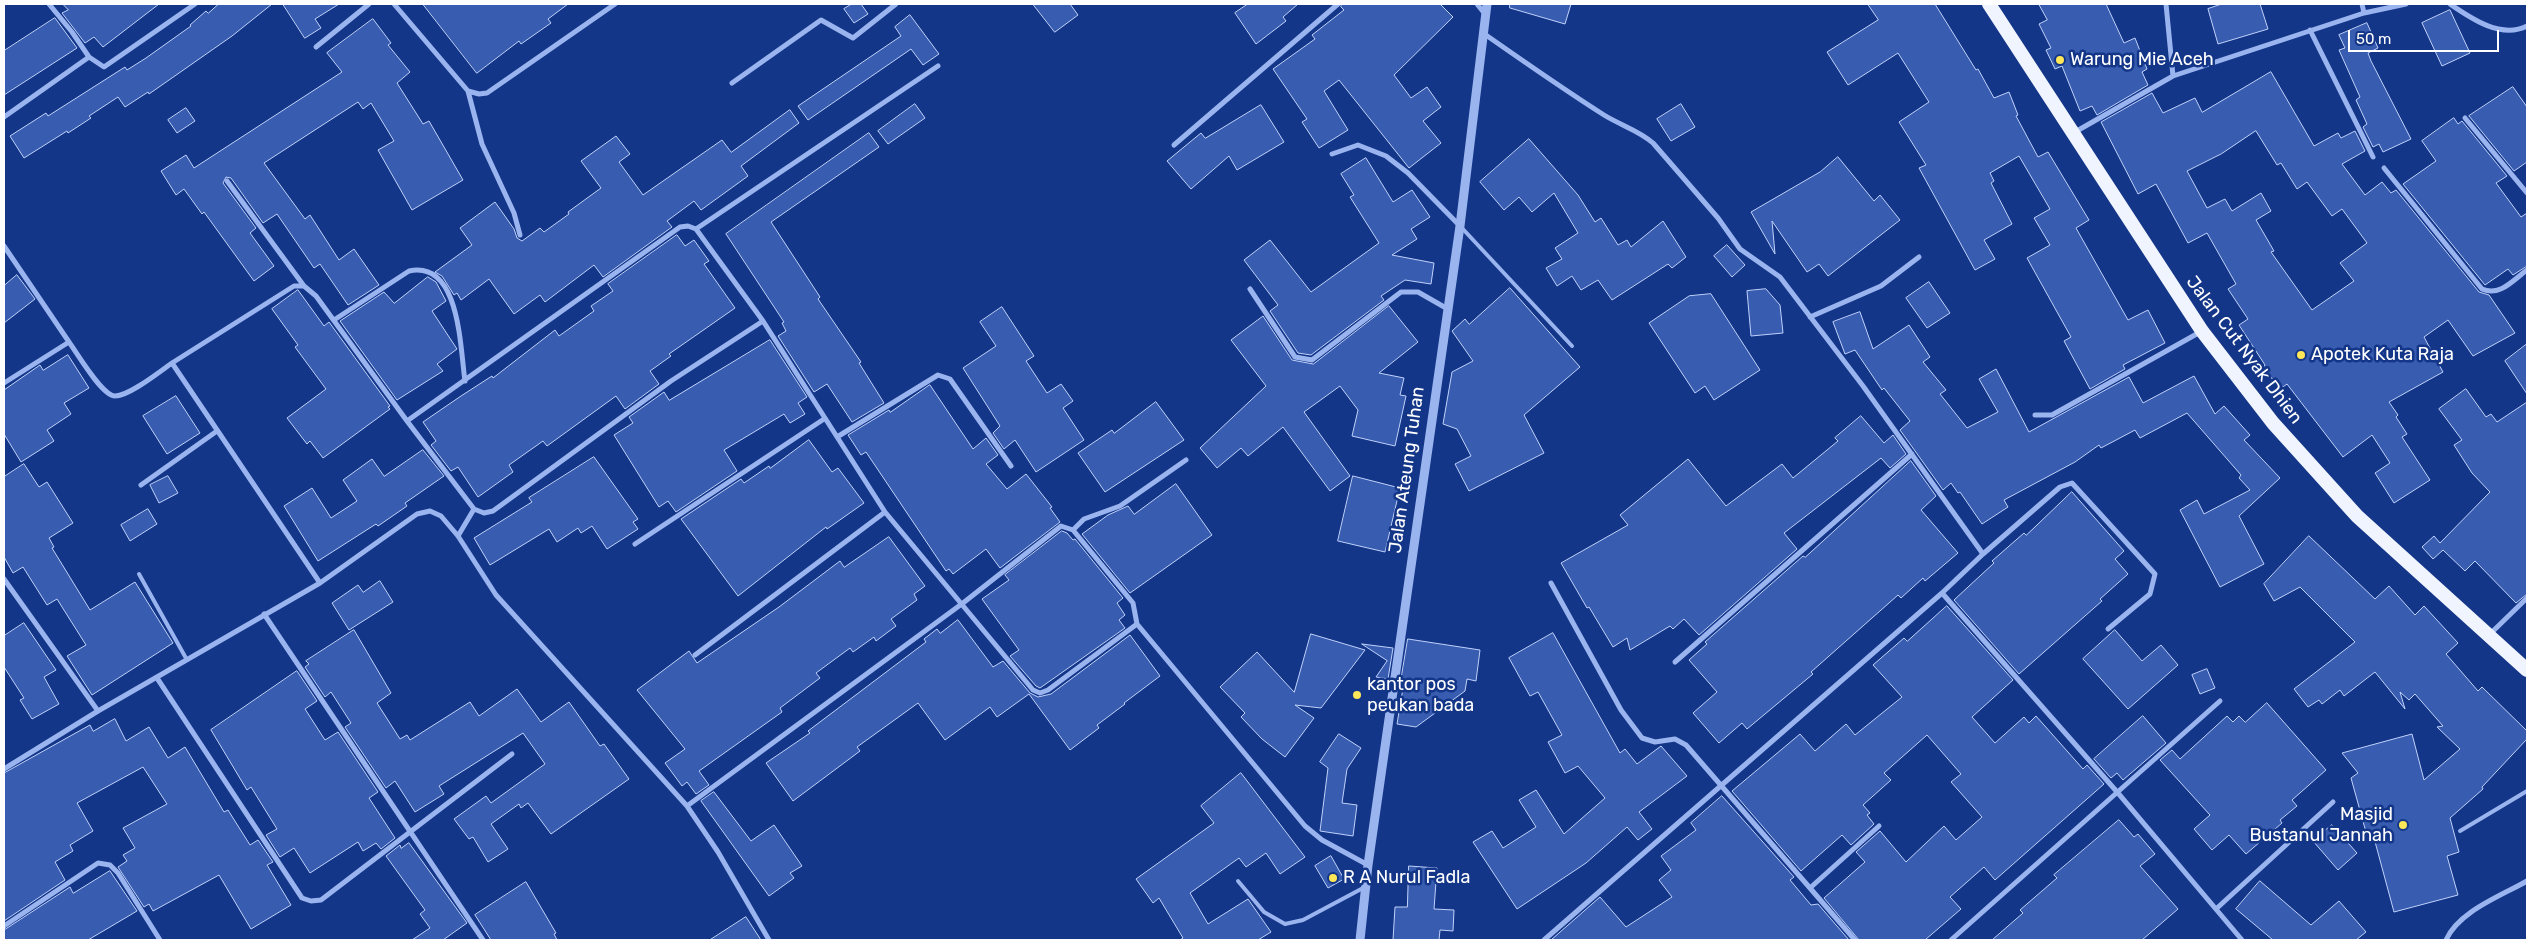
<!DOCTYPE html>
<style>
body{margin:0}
#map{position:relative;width:2531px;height:944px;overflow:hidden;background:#143688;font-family:Rubik,sans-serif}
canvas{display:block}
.frame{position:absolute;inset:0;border:5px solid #fff;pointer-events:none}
.scale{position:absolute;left:2348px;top:30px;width:151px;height:22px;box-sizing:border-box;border:2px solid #fff;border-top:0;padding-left:6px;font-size:15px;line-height:18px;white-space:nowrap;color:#fff;-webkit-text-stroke:4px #143688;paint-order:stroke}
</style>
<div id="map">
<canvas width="2531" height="944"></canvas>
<div class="frame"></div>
<div class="scale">50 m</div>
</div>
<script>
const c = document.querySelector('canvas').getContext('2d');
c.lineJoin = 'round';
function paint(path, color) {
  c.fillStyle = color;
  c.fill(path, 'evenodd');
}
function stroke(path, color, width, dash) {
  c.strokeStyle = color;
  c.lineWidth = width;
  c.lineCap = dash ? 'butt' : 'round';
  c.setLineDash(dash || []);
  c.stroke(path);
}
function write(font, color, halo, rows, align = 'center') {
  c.font = font + ' Rubik,sans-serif';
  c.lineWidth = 5;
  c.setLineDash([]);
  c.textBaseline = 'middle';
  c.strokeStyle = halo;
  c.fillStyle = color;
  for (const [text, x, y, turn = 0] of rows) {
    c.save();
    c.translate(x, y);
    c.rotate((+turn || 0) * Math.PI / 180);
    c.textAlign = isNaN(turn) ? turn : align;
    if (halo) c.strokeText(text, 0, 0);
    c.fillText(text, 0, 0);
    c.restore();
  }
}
const building = new Path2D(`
 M63 4H159L103 47 94 37 85 43 62 13 68 10Z
 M219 4H272L232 36 149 94 148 92 125 107 118 97 89 116 91 118 68 133 67 131 24 158 10 136 46 113 48 116 125 67 127 70 146 58 191 26 190 25 206 11 208 13Z
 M283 4H339L315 19 321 28 305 38Z
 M423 4H568L548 19 551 23 521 44 519 41 477 73Z
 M852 4H861L868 14 854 23 844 9Z
 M1033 4H1070L1078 15 1055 32Z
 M1248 4H1298L1283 17 1286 21 1256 44 1235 13Z
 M1342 4H1440L1453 17 1394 75 1411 98 1427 87 1441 107 1423 121 1441 143 1409 168 1339 80 1324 91 1348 130 1319 148 1302 122 1307 119 1273 69 1315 39 1312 35 1344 10 1341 7Z
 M1510 4H1571L1565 24 1510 8Z
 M1868 4H1935L1976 70 1978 69 1994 98 2009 92 2018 115 2016 116 2038 157 2048 152 2089 220 2076 228 2128 320 2148 310 2165 343 2123 365 2125 369 2090 389 2064 341 2071 337 2027 258 2050 245 2034 218 2050 209 2019 156 1990 173 1994 181 1991 183 2012 224 1984 240 1995 259 1975 270 1919 168 1926 165 1899 122 1929 102 1898 53 1848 85 1827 52 1878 20Z
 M2039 4H2106L2124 43 2135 38 2147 69 2142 72 2148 85 2097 115 2092 106 2080 111 2062 66 2055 69 2046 50 2051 48 2039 24 2047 20Z
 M2222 4H2260L2268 29 2218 44 2208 9Z
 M2450 10 2470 53 2442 66 2422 23Z
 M910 15 939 54 923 65 911 49 808 120 798 106 901 36 895 27Z
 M55 18 77 48 4 95V51Z
 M373 19 391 43 388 45 410 72 397 83 423 124 429 121 463 180 412 210 378 150 394 141 371 103 363 109 358 102 264 163 305 219 310 215 339 260 354 249 379 285 348 305 320 264 314 268 277 214 263 223 231 178 226 177 223 183 256 228 250 233 274 266 254 281 204 212 202 214 184 189 176 195 161 171 186 155 194 168 342 72 327 53Z
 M2367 23 2378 48 2368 53 2371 61 2411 139 2383 152 2379 144 2373 147 2363 127 2367 124 2356 100 2360 97 2339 50 2345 48 2339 35Z
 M2271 72 2314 146 2338 133 2341 138 2355 131 2365 151 2342 164 2365 195 2382 182 2391 193 2396 190 2479 292 2489 295 2515 333 2473 356 2448 320 2424 337 2443 372 2389 402 2398 415 2396 417 2407 434 2402 437 2430 480 2394 503 2375 473 2390 463 2372 435 2343 457 2287 384 2280 389 2263 367 2265 365 2239 325 2248 319 2228 289 2236 284 2207 233 2188 243 2156 184 2138 194 2101 122 2152 93 2163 113 2195 98 2202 112ZM2256 131 2277 165 2281 163 2297 189 2307 182 2332 216 2342 209 2367 243 2340 263 2354 281 2312 310 2271 252 2274 251 2256 220 2271 211 2261 193 2232 211 2225 199 2207 208 2187 171 2221 154Z
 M2513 87 2527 107V162L2514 171 2469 116Z
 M915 104 925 118 888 144 878 131Z
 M1681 104 1695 127 1671 141 1657 119Z
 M1261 105 1284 142 1237 170 1229 156 1191 189 1167 161 1201 133 1205 138Z
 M186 108 195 121 177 133 168 120Z
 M790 110 799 123 741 166 748 176 701 210 694 201 667 221 672 227 603 277 594 265 545 302 540 295 514 314 489 279 461 300 457 293 454 295 442 276 435 272 472 245 460 228 495 202 514 229 517 238 522 241 540 228 544 232 569 214 568 212 601 188 581 161 616 136 630 154 619 162 643 195 722 140 731 152Z
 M2454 118 2458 124 2462 121 2507 176 2496 183 2521 217 2527 213V266L2513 275 2508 269 2485 285 2403 184 2436 161 2422 141Z
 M869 133 879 147 771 222 820 297 818 299 861 362 859 363 884 403 852 422 827 384 814 392 778 336 786 331 782 323 784 322 726 234Z
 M1529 139 1578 195 1595 222 1601 218 1618 245 1627 240 1631 247 1663 221 1686 257 1672 268 1668 264 1612 300 1598 280 1581 290 1572 276 1557 286 1546 268 1562 259 1555 248 1578 233 1554 193 1532 212 1519 197 1504 210 1480 182Z
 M1838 157 1874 201 1880 195 1900 220 1828 276 1819 264 1807 272 1772 221 1775 254 1751 212 1820 172Z
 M1366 158 1393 202 1412 190 1430 217 1411 229 1417 239 1392 255 1434 263 1431 284 1405 280 1381 296 1384 300 1311 355 1298 353 1270 311 1278 305 1244 260 1270 240 1311 292 1379 243 1350 197 1354 195 1341 174Z
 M677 235 685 246 694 240 709 261 704 264 735 308 669 354 671 356 650 371 659 384 625 409 616 396 547 446 543 441 509 465 513 472 478 497 458 467 451 471 431 445 436 441 423 422 461 396 492 376 493 378 555 330 559 336 594 311 591 306 613 291 608 284Z
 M1727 245 1745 265 1732 277 1714 256Z
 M17 275 35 299 4 323V286Z
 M428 277 436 282 446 301 432 311 457 349 437 364 443 371 397 400 340 321 384 292 394 303Z
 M1929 282 1950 313 1927 328 1906 298Z
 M1510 288 1580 367 1524 415 1544 453 1469 491 1455 464 1471 456 1457 429 1443 424 1452 372 1473 361 1452 331 1465 319 1469 324Z
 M1766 289 1780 305 1783 333 1751 336 1747 291Z
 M298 290 324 326 329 322 390 406 388 407 390 409 323 458 310 441 307 444 287 418 326 389 295 347 298 345 272 309Z
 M1711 294 1760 370 1714 400 1705 386 1695 393 1649 323 1689 296Z
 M1389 306 1418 342 1379 373 1404 378 1400 395 1406 396 1395 446 1352 436 1358 410 1340 386 1304 412 1350 476 1330 491 1283 427 1248 456 1241 448 1217 468 1200 448 1266 386 1231 340 1263 316 1292 360 1313 364Z
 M1002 307 1034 356 1026 361 1047 393 1061 384 1073 401 1063 408 1084 440 1036 472 1015 440 1004 449 993 433 1000 426 963 368 996 346 980 322Z
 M1860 312 1873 349 1909 325 1930 357 1923 362 1946 390 1940 394 1967 428 1998 412 1979 379 1996 369 2029 432 2129 377 2143 403 2194 376 2215 414 2224 406 2250 435 2244 440 2280 478 2239 516 2264 564 2220 587 2180 510 2197 500 2204 514 2250 490 2239 478 2241 475 2187 413 2140 438 2135 430 2101 448 2099 445 2075 462 2004 500 2008 507 1982 524 1960 492 1958 493 1951 483 1943 490 1900 430 1910 421 1884 388 1882 390 1855 350 1845 354 1833 322Z
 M770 340 807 397 798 403 805 414 790 423 784 414 724 450 737 471 676 512 668 501 659 507 614 435 633 423 629 417 664 392 669 400Z
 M2527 344V394L2505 361Z
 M68 355 89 388 64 403 71 414 47 430 54 441 21 462 4 434V390L40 365 43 370Z
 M930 385 973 449 986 438 998 455 986 464 1007 489 1026 474 1052 507 1050 508 1060 522 1000 568 986 549 953 574 949 569 946 571 866 452 861 455 848 435 889 410 890 412Z
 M2466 389 2486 417 2491 414 2497 422 2527 402V594L2516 603 2475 561 2465 571 2443 550 2433 559 2422 547 2434 536 2440 543 2490 492 2472 473 2454 445 2462 440 2439 409Z
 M176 396 200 433 167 454 143 416Z
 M1156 402 1184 440 1105 492 1078 453 1112 430 1114 433Z
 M1861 416 1884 443 1893 435 1906 454 1890 468 1881 458 1784 533 1797 549 1699 635 1684 619 1673 629 1670 626 1630 650 1627 638 1613 647 1589 607 1587 608 1561 563 1628 525 1620 515 1688 459 1726 506 1782 464 1793 478 1838 441 1835 438Z
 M809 440 832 472 838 468 864 503 827 529 826 527 738 596 681 519 741 479 744 483 769 466 770 468Z
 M423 450 444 476 405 503 407 506 378 526 376 524 318 561 284 506 312 488 331 518 357 501 343 480 372 459 384 476Z
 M594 457 638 519 633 522 638 529 607 549 592 526 581 533 578 528 557 542 549 529 490 565 474 538 532 502 529 498Z
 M1911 461 1936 496 1921 510 1958 553 1925 581 1923 578 1901 598 1898 595 1811 672 1813 674 1747 729 1742 723 1719 743 1693 713 1717 692 1689 660 1707 644 1705 642 1803 556 1805 557Z
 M24 464 39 487 47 482 73 523 49 538 54 547 52 548 90 610 135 582 173 643 92 695 67 656 86 645 57 599 47 605 23 567 13 573 4 557V477Z
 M168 476 178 493 159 503 150 485Z
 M1353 476 1400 488 1385 552 1338 541Z
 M1176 484 1212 535 1130 593 1082 534 1108 515 1128 506 1134 514Z
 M2072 492 2124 551 2115 559 2128 574 2100 599 2102 601 2019 674 1954 600 1994 563 1992 561 2024 533 2026 535Z
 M148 509 157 524 130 541 121 525Z
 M1062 531 1067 533 1073 540 1075 539 1123 598 1117 603 1125 615 1119 620 1125 628 1040 688 1036 686 1010 656 1019 650 982 599 1009 580 1005 575Z
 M2309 536 2375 599 2389 586 2415 615 2424 606 2458 643 2446 654 2478 691 2482 687 2527 731V739L2482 787 2483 789 2450 818 2459 852 2447 856 2458 895 2394 912 2374 838 2369 843 2351 778 2358 773 2342 753 2412 734 2424 780 2460 749 2437 727 2443 726 2415 694 2409 700 2400 692 2405 709 2375 672 2344 696 2340 690 2322 704 2319 700 2308 707 2294 689 2355 642 2300 587 2274 601 2264 584Z
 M889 537 925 586 914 594 917 600 891 619 896 626 876 641 874 637 853 652 850 648 816 673 820 678 780 708 782 712 699 771 709 785 696 794 687 782 682 786 665 763 685 749 637 690 689 651 697 663 779 607 840 561 844 567Z
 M380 581 393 602 349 630 332 603 358 585 363 592Z
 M1947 606 2013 680 1972 717 1995 743 2024 717 2029 723 2036 716 2083 769 2087 765 2104 784 1995 880 1984 867 1950 897 1961 909 1925 940H1859L1824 898 1865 862 1856 852 1880 831 1906 862 1944 826 1956 840 1982 817 1951 782 1961 774 1927 735 1884 773 1891 780 1863 805 1870 813 1867 815 1874 824 1851 845 1842 835 1801 871 1732 791 1800 734 1815 751 1846 724 1855 735 1902 697 1873 665 1904 638 1907 641Z
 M958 620 993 667 1003 661 1030 693 1038 697 1051 694 1130 635 1160 676 1124 703 1125 704 1097 725 1099 728 1070 750 1029 694 997 717 990 707 945 740 918 703 857 747 860 751 793 801 766 763 810 733 808 731 926 642 924 639 937 629 940 633Z
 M24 623 56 670 44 677 59 704 32 719 20 700 24 698 4 667V636Z
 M354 630 391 693 377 703 400 739 407 735 410 740 470 702 479 716 517 689 541 722 569 702 600 746 604 744 629 779 551 834 528 803 521 808 519 804 491 824 508 849 488 862 473 837 469 839 454 819 486 796 491 803 545 764 523 733 439 786 444 794 415 812 395 781 386 788 345 727 351 723 331 692 325 697 305 667 309 664 306 661Z
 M2115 630 2142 661 2161 645 2178 665 2128 709 2083 659Z
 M1553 633 1620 753 1625 749 1637 764 1661 746 1687 776 1639 812 1652 829 1638 840 1627 827 1586 863 1517 909 1473 842 1492 831 1503 848 1536 827 1519 800 1536 790 1564 834 1605 798 1578 766 1565 773 1548 742 1562 735 1538 692 1530 696 1509 658Z
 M1311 634 1365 650 1321 708 1295 705 1314 718 1285 757 1262 739 1241 717 1245 713 1220 687 1257 652 1294 692Z
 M1408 639 1480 650 1476 681 1467 679 1465 691 1416 727 1397 724 1404 682 1401 681Z
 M1362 644 1393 648 1388 679 1376 677 1387 661Z
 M2207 669 2215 688 2200 694 2192 675Z
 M297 671 317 701 305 709 325 740 338 732 378 792 369 798 395 838 381 849 376 843 363 851 358 842 310 873 294 848 280 857 266 835 277 829 251 787 247 790 211 730Z
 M2267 703 2326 770 2292 800 2297 806 2280 820 2282 823 2246 854 2229 835 2212 850 2194 829 2210 815 2160 760 2172 750 2180 759 2227 716 2233 722 2239 716 2245 722Z
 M2143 716 2166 743 2123 780 2117 773 2111 778 2094 759Z
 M115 719 126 741 149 727 168 758 185 747 224 812 228 810 250 845 258 840 273 862 267 865 291 905 251 929 219 875 153 911 149 904 144 907 118 867 127 861 123 855 135 848 123 828 167 804 143 767 77 803 93 831 70 845 73 851 55 862 65 880 4 921V773L90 725 93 731Z
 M1339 734 1361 748 1347 769 1342 803 1357 805 1353 836 1320 831 1328 768 1320 762Z
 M1241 773 1305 857 1280 874 1266 853 1246 867 1239 858 1190 893 1208 924 1248 899 1271 932 1258 940H1180L1183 938 1159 898 1153 903 1136 879 1214 823 1201 806Z
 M714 792 751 841 774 825 802 866 790 873 794 878 769 896 701 801Z
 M1722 796 1794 877 1790 880 1811 905 1818 904 1849 940H1551L1600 897 1626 927 1672 897 1659 880 1671 870 1661 856 1696 830 1691 823Z
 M2119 820 2134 837 2138 834 2155 854 2140 866 2178 909 2142 940H1992L2023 913 2020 910 2057 878 2054 875Z
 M2332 825 2357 853 2338 870 2313 841Z
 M409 843 467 923 443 940H412L430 928 420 914 425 910 386 856 400 845 401 848Z
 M1331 856 1344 879 1328 888 1315 866Z
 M1409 866 1437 868 1434 909 1454 910 1453 931 1440 930 1439 940H1393L1395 907H1407Z
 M110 871 137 911 88 940H4V930L70 887 73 893Z
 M2260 881 2311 925 2339 901 2366 932 2356 940H2273L2236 909Z
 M526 882 556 933 554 934 557 940H491L475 915Z
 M746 917 761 940H710Z`);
paint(building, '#385cb0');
stroke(building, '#c0d2fb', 1);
stroke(new Path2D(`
 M1461 227 1572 346
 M139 574 187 660
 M2460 831 2527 791
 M1238 881 1264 912 1285 924 1303 920 1365 887`), '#9ab4ef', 4);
stroke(new Path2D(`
 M394 4 468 91 479 94 487 93 615 4
 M1477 4 1485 14
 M2166 4 2173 76
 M2362 4 2364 13
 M2450 4C2472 19 2501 39 2527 26
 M2310 30 2373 157
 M1483 33C1523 61 1563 89 1604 115 1620 125 1640 131 1653 143L1718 218 1740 249 1780 277 1863 386 1983 554
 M316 47 369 4
 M89 57 104 67 195 4
 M732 83 821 20 853 38 896 4
 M468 91 482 144 514 213 520 235
 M4 117 89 57 72 32 49 4
 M2465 118 2527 193
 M2075 132 2173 76 2364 13 2406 4
 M1174 145 1338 4
 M1332 154 1358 145 1386 156 1408 173 1459 225
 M2384 168 2482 289C2500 297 2513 280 2527 270
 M227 181 304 286
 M696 229 938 66
 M4 246 69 342 4 383
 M1250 289 1295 357 1312 360 1401 292H1418L1446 308
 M1810 317 1881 286 1919 257
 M334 320 409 271C460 260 460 347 465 381
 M69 342C77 353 102 396 115 396 129 396 159 372 172 363L320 583
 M172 363 294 286H304L316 296 407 421 474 509
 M2035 415H2052L2202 331
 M407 421 680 227 688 226 696 229 763 321 885 512 1033 690 1040 693 1048 690 1137 624 1305 826 1322 840 1368 865
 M837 437 938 375 950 379 1011 466
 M141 485 217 431
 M1073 530 1133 603 1137 624
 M458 536 474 509 484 513 493 511 671 381 763 321
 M635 544 824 419
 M4 579 98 711
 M1551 583 1621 710 1642 738 1655 742 1675 739 1686 745 1855 940
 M1942 593 2118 793 2242 940
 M264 614 483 940
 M2490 634 2527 598
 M695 655 885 512
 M1675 662 1912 454
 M157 678 302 898 311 901 321 900 512 754
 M4 769 98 711 320 583 417 514 430 511 441 516 458 536 496 595 687 806 718 852 769 940
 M687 806 963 603 1061 526 1073 530 1084 519 1120 506 1186 460
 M1810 888 1879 826
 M2216 909 2333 802
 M4 926 98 863 110 865 118 873 160 940
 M1544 940 1942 593 1983 554 2060 487 2072 483 2155 574 2150 594 2108 629
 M1951 940 2220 701
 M2446 940C2459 911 2501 896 2527 881`), '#9ab4ef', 5);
stroke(new Path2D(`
 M1360 940 1368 865 1460 226 1487 4`), '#9ab4ef', 9);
stroke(new Path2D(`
 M1989 4 2202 331 2273 423 2357 516 2527 670`), '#f0f4ff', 14);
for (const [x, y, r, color] of [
 [2060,60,5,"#ffe758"],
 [2301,355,5,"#ffe758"],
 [1357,695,5,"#ffe758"],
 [2403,825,5,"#ffe758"],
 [1333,878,5,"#ffe758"]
]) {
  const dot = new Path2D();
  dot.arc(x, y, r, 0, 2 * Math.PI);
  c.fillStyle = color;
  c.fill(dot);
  stroke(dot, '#143688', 2);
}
write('18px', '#fff', '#143688', [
 ["Warung Mie Aceh",2070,60],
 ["Apotek Kuta Raja",2311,355],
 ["kantor pos",1367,685],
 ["peukan bada",1367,706],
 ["Masjid",2393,815,"right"],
 ["Bustanul Jannah",2393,836,"right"],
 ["R A Nurul Fadla",1343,878]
], 'left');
write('18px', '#fff', '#143688', [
 ["Jalan Cut Nyak Dhien",2244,350,53],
 ["Jalan Ateung Tuhan",1407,470,-82]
]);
</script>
